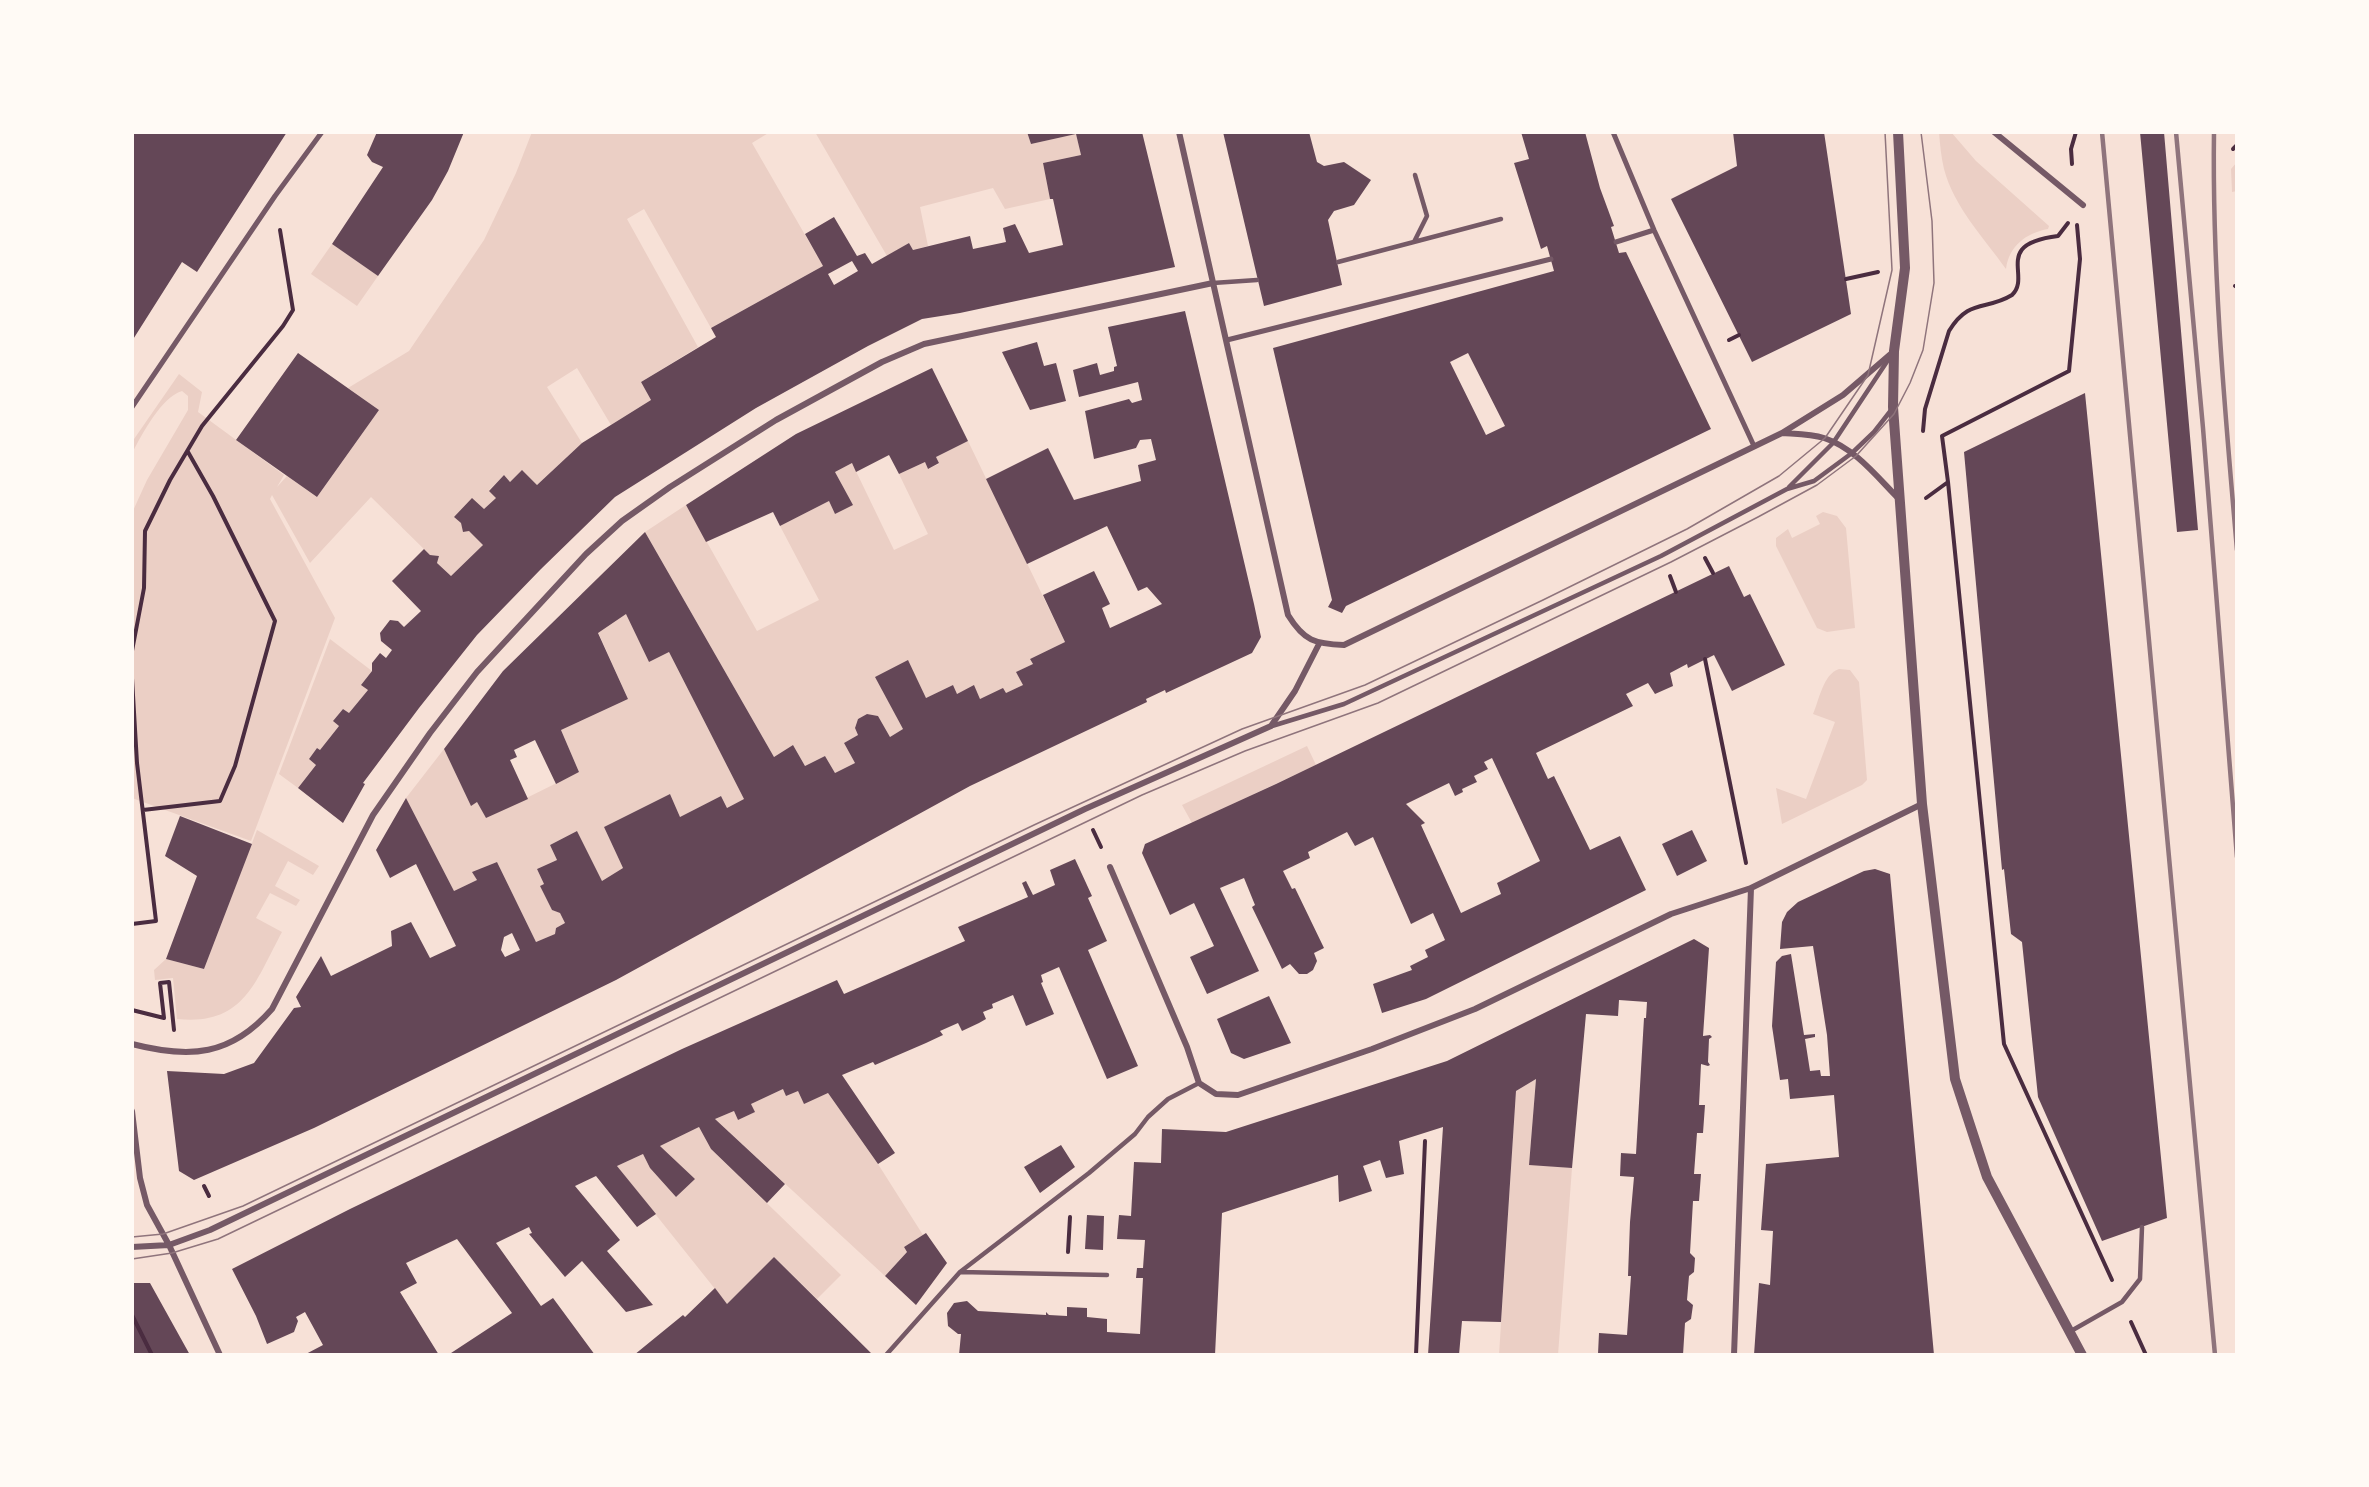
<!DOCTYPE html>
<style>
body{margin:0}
#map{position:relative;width:2369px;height:1487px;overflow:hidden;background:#f7e1d7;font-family:Commissioner,sans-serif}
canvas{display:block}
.frame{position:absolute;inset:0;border:134px solid #fffaf5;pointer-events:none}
</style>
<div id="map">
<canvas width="2369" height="1487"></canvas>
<div class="frame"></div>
</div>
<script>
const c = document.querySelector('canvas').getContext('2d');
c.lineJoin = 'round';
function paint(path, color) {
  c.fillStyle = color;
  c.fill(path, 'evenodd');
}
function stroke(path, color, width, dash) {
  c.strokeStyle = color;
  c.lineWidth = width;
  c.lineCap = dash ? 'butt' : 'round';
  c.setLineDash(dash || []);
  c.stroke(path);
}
paint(new Path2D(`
 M532 132H770L752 143 823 266 711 328 644 209 627 219 698 347 641 382 651 400 611 425 577 368 547 387 582 443 537 485 522 471 510 482 504 475 489 490 496 498 484 509 454 517 461 523 463 532 469 531 483 545 451 576 437 563 439 556 430 555 371 497 310 563 272 495 270 499 335 618 251 841 132 798V513L147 480 188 410V396L182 391C161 397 142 435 132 453V442L179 374 202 392 198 412 284 475 277 487 287 476 317 497 379 410 348 388 409 351 484 240 516 173Z
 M815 132H1027L1031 144 1076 134 1081 155 1043 163 1050 199 1005 209 993 188 920 207 928 246 913 250 909 243 887 256Z
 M1939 132H1951L1976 161 2049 226 2048 229C2026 233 2009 246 2006 269 1984 238 1954 207 1944 169 1941 157 1940 144 1939 132Z
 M2237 162V191L2232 192 2231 169Z
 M332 244 378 276 357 306 311 274Z
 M968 441 1065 642 1030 659 1033 664 1017 672 1023 685 1006 693 980 699 974 686 957 694 953 685 926 698 908 661 876 677 903 729 890 737 878 716 867 714 858 719 855 728 858 735 844 743 855 763 835 773 825 756 805 766 793 745 774 757 645 532 686 505 757 631 819 600 780 526 829 501 835 514 852 504 835 472 852 463 894 550 928 534 899 474 925 462 928 469 939 464 936 457Z
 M1823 512 1837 516 1846 528 1855 628 1827 632 1817 628 1776 546V538L1788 529 1792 538 1820 524 1816 516Z
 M606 570 649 662 669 652 744 799 727 808 721 796 680 817 670 794 604 827 623 868 602 881 577 831 550 845 557 860 537 869 544 884 540 886 552 910 560 913 565 923 556 928 555 934 536 942 497 862 473 872 477 880 454 891 406 798 444 749 471 805 477 802 486 818 579 772 561 730 628 699 581 594Z
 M330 639 372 671 362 684 368 690 349 713 343 709 334 721 339 726 320 750 317 748 309 759 316 765 298 788 279 774Z
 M1839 669 1850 670 1859 682 1867 780 1862 785 1782 824 1776 788 1806 799 1835 722 1813 714C1819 701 1823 674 1839 669Z
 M1307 746 1316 765 1192 823 1182 805Z
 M257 830 319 866 313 875 288 861 275 886 300 900 296 906 270 893 256 918 282 932C255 982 244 1026 177 1019L173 978 155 980 154 970 166 959 204 969Z
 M1536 1079 1529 1164 1572 1168 1558 1355H1499L1516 1091Z
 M783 1089 798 1091 804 1103 828 1093 878 1164 923 1235 904 1247 907 1252 885 1276 715 1119 734 1111 738 1120 754 1112 751 1104Z
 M699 1127 711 1149 841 1275 817 1299 774 1257 727 1304 617 1166 643 1154 650 1168 676 1197 694 1179 660 1146Z`), '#ebcfc5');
paint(new Path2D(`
 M132 132H287L197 272 182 262 132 341Z
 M377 132H464L448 171 432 200 378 276 332 244 383 167 372 162 367 155Z
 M1027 132H1142L1175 267 960 313 922 319 868 346 756 408 615 497 541 569 477 635 419 708 363 783 365 784 343 823 298 788 316 765 309 759 317 748 320 750 339 726 333 721 343 709 349 713 368 690 361 685 372 671V663L380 653 386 658 392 650 381 641 380 633 390 620 398 621 404 627 421 611 392 581 424 549 430 555 439 556 437 563 451 576 483 545 469 531 463 532 461 523 454 517 472 498 484 509 496 498 489 491 504 475 510 482 522 470 537 485 582 443 651 400 641 382 716 337 711 328 823 266 805 234 834 217 857 256 865 253 872 264 909 243 913 250 970 236 973 249 1006 242 1003 228 1015 224 1029 253 1063 245 1053 199H1050L1043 163 1081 155 1076 134 1031 144ZM852 261 858 271 834 285 828 274Z
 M1223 132H1309L1317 162 1324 166 1344 162 1371 180 1354 205 1334 211 1328 220 1342 285 1264 306Z
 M1521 132H1585L1600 188 1614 226 1611 227 1619 253 1626 252 1711 429 1346 606 1342 613 1328 607 1332 600 1273 348 1554 271 1547 246 1541 249 1514 163 1529 159ZM1468 353 1505 426 1486 435 1450 362Z
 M1733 132H1824L1851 314 1752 362 1671 199 1737 166Z
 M2140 132H2164L2198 530 2177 532Z
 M1185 311 1254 604 1261 637 1252 653 1166 693 1165 690 1146 699 1147 702 970 786 616 980 314 1128 194 1180 179 1171 167 1071 224 1074 254 1063 294 1008 301 1007 296 997 321 956 331 976 392 946 391 931 411 922 430 958 456 946 416 864 390 878 376 850 406 798 454 891 477 880 472 872 497 862 536 942 555 934 556 928 565 923 560 913 552 910 540 886 544 884 537 869 557 860 550 845 577 831 602 881 623 868 604 827 670 794 680 817 721 796 727 808 744 799 669 652 649 662 626 614 598 633 628 699 561 730 579 772 556 784 535 740 514 750 517 757 510 760 528 799 486 818 477 802 471 806 444 749 503 671 645 532 774 757 793 745 805 766 825 756 835 773 855 763 844 743 858 735 855 728 858 719 867 714 878 716 890 737 903 729 875 677 908 660 926 698 953 685 957 694 974 685 980 699 1003 688 1006 693 1023 685 1016 672 1033 664 1030 659 1065 642 1043 595 1094 571 1110 604 1102 608 1110 628 1162 604 1147 587 1138 591 1107 526 1027 564 986 479 1048 448 1074 500 1141 481 1138 465 1156 460 1151 439 1140 440 1136 448 1094 459 1085 411 1129 399 1132 403 1142 400 1138 382 1079 397 1073 370 1097 363 1100 375 1114 371V367L1117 366 1108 327ZM512 933 520 950 505 957 501 950 504 937Z
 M1037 342 1044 366 1056 363 1066 401 1030 410 1002 352Z
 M298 353 379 410 317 497 236 440Z
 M932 368 968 441 936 457 939 463 928 469 925 462 899 474 889 455 856 472 852 463 835 472 853 505 835 514 829 501 780 526 773 512 706 542 686 505 796 434Z
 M2085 393 2167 1218 2102 1241 2038 1097 2022 942 2011 934 2004 869 2002 870 1964 452Z
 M1729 566 1744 597 1750 594 1785 665 1732 691 1714 655 1688 668 1687 664 1670 673 1673 686 1655 694 1648 683 1626 694 1633 706 1536 753 1548 779 1554 776 1590 850 1620 836 1646 890 1426 999 1382 1013 1373 984 1412 970 1410 966 1428 957 1425 950 1445 940 1433 913 1411 924 1373 837 1355 846 1347 832 1308 852 1310 858 1283 871 1292 889 1295 888 1324 948 1314 953 1317 961 1313 970 1307 974H1299L1290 964 1282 969 1252 907 1255 905 1244 878 1220 888 1259 971 1207 994 1190 957 1214 946 1194 903 1170 915 1142 853 1145 844 1276 784ZM1492 758 1540 861 1497 883 1501 894 1461 913 1421 825 1425 823 1406 804 1449 783 1455 796 1463 792 1462 789 1477 782 1474 776 1488 769 1484 762Z
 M180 816 252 844 204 969 166 959 197 876 165 856Z
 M1692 830 1707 861 1677 876 1662 844Z
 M1075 859 1092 896 1088 898 1107 941 1088 950 1138 1066 1107 1079 1059 967 1041 975 1043 982 1041 983 1054 1014 1026 1026 1013 995 992 1004 993 1008 983 1012 986 1019 979 1023 962 1031 958 1023 940 1031 943 1035 926 1043 875 1065 873 1062 842 1075 895 1153 878 1164 828 1093 804 1104 798 1091 786 1096 783 1089 751 1104 755 1112 738 1120 734 1111 715 1119 785 1184 767 1203 711 1149 699 1127 660 1146 695 1179 676 1197 650 1168 643 1154 617 1166 656 1214 637 1227 596 1176 575 1186 620 1240 607 1251 653 1305 626 1312 582 1261 565 1277 529 1234 532 1233 529 1227 496 1243 541 1306 553 1298 595 1355H448L512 1313 457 1239 406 1263 417 1283 400 1292 439 1355H304L323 1345 305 1312 296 1317 298 1321 294 1332 267 1344 256 1316 232 1269 350 1209 682 1049 837 980 844 994 965 941 958 927 1028 897 1022 883 1026 881 1033 895 1055 885 1050 870Z
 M1875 869 1890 874 1934 1355H1754L1759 1283 1770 1285 1773 1231 1761 1230 1766 1164 1839 1157 1834 1095 1790 1099 1788 1079 1780 1080 1772 1026 1776 962 1782 956 1791 954 1804 1035 1815 1034V1037L1805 1039 1810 1071 1820 1070 1821 1076H1830L1827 1035 1813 946 1780 949 1782 922 1787 912 1798 902 1864 871Z
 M1694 939 1709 948 1703 1036 1710 1035 1712 1037 1709 1039 1708 1062 1710 1065 1708 1066 1701 1064 1699 1105H1705L1703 1133H1697L1694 1174H1701L1699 1201H1693L1690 1253 1695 1258 1694 1272 1689 1276 1687 1300 1693 1305 1691 1319 1685 1323 1683 1355 1598 1354 1599 1333 1627 1335 1631 1276H1628L1630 1222 1634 1177 1620 1176 1621 1153 1636 1154 1644 1018H1646L1647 1002 1619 1000 1618 1016 1586 1014 1572 1168 1529 1165 1536 1079 1516 1091 1501 1322 1462 1321 1459 1355H1428L1443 1127 1399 1141 1404 1174 1386 1178 1380 1160 1363 1166 1372 1191 1339 1202 1338 1175 1222 1213 1215 1355H959L961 1334H958L948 1326 947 1313 954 1303 967 1301 978 1311 1046 1315V1312L1049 1315 1067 1316V1307L1087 1308V1317L1107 1319V1332L1140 1334 1143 1278H1136L1137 1268H1143L1145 1240 1117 1239 1119 1215 1131 1216 1134 1162 1161 1163 1162 1129 1226 1132 1447 1061Z
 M1269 996 1291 1043 1244 1059 1231 1053 1217 1019Z
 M1061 1145 1075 1167 1040 1193 1024 1167Z
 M1087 1215 1104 1216 1103 1250 1085 1249Z
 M926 1233 947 1263 916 1305 885 1276 907 1252 904 1247Z
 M774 1257 873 1355H634L683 1315 685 1317 715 1288 727 1304Z
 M132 1283H150L190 1355 132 1353Z`), '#644757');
stroke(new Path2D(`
 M2233 149 2237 145
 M2072 164 2071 149 2076 132
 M1846 279 1878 272
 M2235 286 2237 287
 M1729 340 1739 335
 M1923 431 1925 409 1949 331C1969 298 1986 311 2012 295 2032 276 1992 244 2058 236L2068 223
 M1948 482 2004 1044 2112 1280
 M1926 498 1948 482 1942 436 2069 371 2080 259 2077 225
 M1705 558 1713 573
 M1670 576 1676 592
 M132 651 144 588 145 531 170 480 202 426 283 326 293 310 280 230
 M1705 659 1746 863
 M132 678 137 763 156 921 132 924
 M143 810 220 801 235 766 275 621 213 496 188 452
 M1093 830 1101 847
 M132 1010 164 1018 160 983 169 982 174 1030
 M204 1186 209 1196
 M1068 1252 1070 1217
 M132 1315 152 1355
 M2131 1322 2146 1355
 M1416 1355 1425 1141`), '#4a2c40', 4);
stroke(new Path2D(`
 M1414 242 1427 216 1415 175
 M1338 262 1501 219
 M1213 283 1257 280
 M1789 487 1833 443 1890 357
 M1272 726 1344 704 1661 556 1787 489 1814 481 1852 453 1874 432 1892 409
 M960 1272 1107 1275
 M2071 1331 2122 1302 2140 1279 2142 1227
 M886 1355 960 1272 1089 1173 1135 1134 1148 1117 1168 1099 1199 1083`), '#755966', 4.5);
stroke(new Path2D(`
 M1613 132 1654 230 1754 446
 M1616 242 1654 230
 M1227 340 1551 259
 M132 407 275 196 322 132`), '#755966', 5);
stroke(new Path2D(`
 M1179 132 1288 615C1304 641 1315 644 1344 645L1782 433 1843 395 1893 352
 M1994 132 2083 205
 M1782 433C1796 434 1811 434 1824 438 1855 448 1877 477 1899 499
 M1110 867 1187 1047 1199 1083 1216 1094 1238 1095 1372 1049 1475 1009 1671 914 1751 888 1922 804
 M132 1044C190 1059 231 1056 272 1009L373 815 430 733 477 672 586 554 622 521 670 487 776 420 882 362 924 344 1213 283
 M132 1111 140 1178 147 1205 169 1245 220 1355
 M132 1247 169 1245 210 1230 1085 809 1271 726 1295 691 1319 644
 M1734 1355 1751 888`), '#755966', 6);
stroke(new Path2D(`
 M1898 132 1905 268 1894 351 1893 407 1922 804 1955 1079 1987 1177 2082 1355`), '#755966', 10);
stroke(new Path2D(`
 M132 1237 163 1234 243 1206 1034 825 1242 729 1365 685 1543 600 1687 529 1779 476 1825 438 1868 375 1892 270 1885 132
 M132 1259 172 1253 218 1239 1142 795 1245 751 1378 703 1671 562 1758 517 1817 485 1856 456 1894 414 1910 383 1923 350 1934 283 1932 221 1921 132`), '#8f747c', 1.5);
stroke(new Path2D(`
 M2102 132 2215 1355
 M2176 132 2203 428 2237 857
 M2214 132C2212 272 2225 411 2237 550`), '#8f747c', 4.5);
</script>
